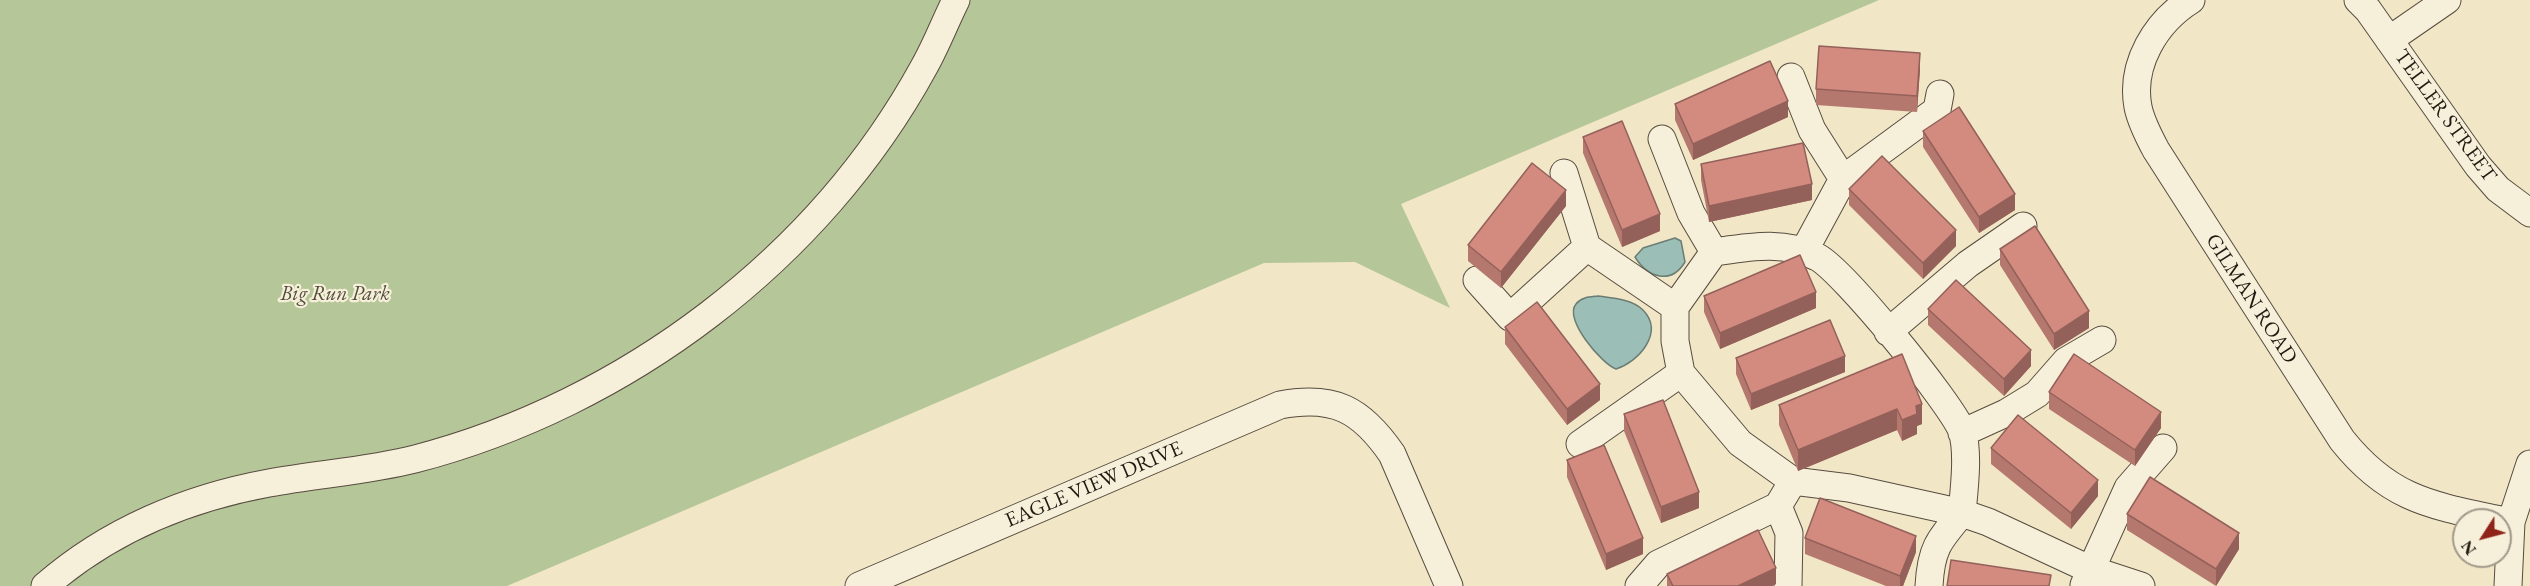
<!DOCTYPE html>
<style>
body{margin:0}
#map{position:relative;width:2530px;height:586px;overflow:hidden;background:#f1e6c6;font-family:"EB Garamond",serif}
canvas{display:block}
.north{position:absolute;left:2452px;top:508px;width:60px;height:60px;box-sizing:border-box;background:#f6efda;border:2px solid #a2998a;border-radius:50%;rotate:234deg;font-size:16px;font-weight:700;line-height:24px;text-align:center;color:#241912}
.north::after{content:'';display:block;margin:auto;width:21px;height:27px;background:#8f2418;clip-path:polygon(50% 0,100% 100%,50% 72%,0 100%)}
</style>
<div id="map">
<canvas width="2530" height="586"></canvas>
<div class="north">N</div>
</div>
<script>
const c = document.querySelector('canvas').getContext('2d');
c.lineJoin = 'round';
function paint(path, color) {
  c.fillStyle = color;
  c.fill(path, 'evenodd');
}
function stroke(path, color, width, dash) {
  c.strokeStyle = color;
  c.lineWidth = width;
  c.lineCap = dash ? 'butt' : 'round';
  c.setLineDash(dash || []);
  c.stroke(path);
}
function write(font, color, halo, rows, align = 'center') {
  c.font = font + ' "EB Garamond",serif';
  c.lineWidth = 4.5;
  c.setLineDash([]);
  c.textBaseline = 'middle';
  c.strokeStyle = halo;
  c.fillStyle = color;
  for (const [text, x, y, turn = 0] of rows) {
    c.save();
    c.translate(x, y);
    c.rotate((+turn || 0) * Math.PI / 180);
    c.textAlign = isNaN(turn) ? turn : align;
    if (halo) c.strokeText(text, 0, 0);
    c.fillText(text, 0, 0);
    c.restore();
  }
}
paint(new Path2D(`
 M0 0H1879L1401 204 1450 308 1355 262 1264 263 507 586H0Z`), '#b5c698');
const water = new Path2D(`
 M1675 238 1681 241 1685 262C1671 285 1648 278 1635 257L1643 248Z
 M1598 296C1612 298 1632 299 1643 310 1665 333 1638 362 1616 369 1602 364 1563 319 1576 304 1581 297 1590 297 1598 296Z`);
paint(water, '#9bbfb7');
stroke(water, '#6b7d75', 1.5);
const minor = new Path2D(`
 M2191 0C2156 22 2130 64 2138 107 2141 122 2149 137 2156 150L2342 440C2389 499 2430 505 2500 520
 M2358 0 2368 10 2478 166 2498 189 2530 213
 M2389 40 2447 0
 M1791 77 1812 130 1843 179
 M1662 139 1691 213 1714 252
 M1564 173 1587 247 1675 307
 M1714 252 1675 307V341L1681 373 1740 443 1793 481 1849 488 1962 513 1988 522 2089 569 2141 586
 M1714 252C1749 247 1784 240 1817 257 1842 269 1951 403 1962 431 1969 452 1964 491 1962 513
 M1803 253 1843 179 1937 110 1940 94
 M1477 280 1510 317 1587 247
 M1888 332 1968 264 2023 226
 M1962 433 2006 413 2037 394 2066 361 2102 340
 M1580 444 1681 373
 M1778 506 1789 533 1788 586
 M2084 585 2128 488 2163 448
 M45 586C108 531 187 498 269 483 317 474 368 471 415 459 626 404 819 259 924 67 936 46 945 22 956 0
 M859 586 1280 405C1334 395 1361 409 1392 454L1449 586
 M1639 586 1658 564 1778 506 1793 481
 M1929 586C1931 549 1938 541 1962 513
 M2508 586 2511 522 2530 464`);
stroke(minor, '#574c3f', 29);
stroke(minor, '#f6efda', 27);
paint(new Path2D(`
 M1920 69 1917 112 1816 105V89Z
 M1675 104 1788 117 1693 160 1675 120Z
 M1923 131 2015 210 1979 233 1923 147Z
 M1583 137 1660 231 1622 247 1583 153Z
 M1701 164 1812 200 1709 222 1701 180Z
 M1849 189 1956 246 1923 279 1849 205Z
 M1566 206 1501 288 1468 261V245Z
 M2000 249 2089 328 2054 350 2000 265Z
 M1704 296 1816 308 1720 349 1704 312Z
 M1928 309 2031 366 2004 396 1928 325Z
 M1505 327 1600 400 1567 425 1505 344Z
 M1902 354 1922 424 1917 426V434L1902 441 1897 430 1798 471 1779 425V405Z
 M1736 358 1845 372 1751 410 1736 374Z
 M2049 392 2161 428 2135 466 2049 409Z
 M1624 414 1699 508 1661 523 1624 431Z
 M1991 448 2098 496 2071 529 1991 464Z
 M1567 460 1643 554 1606 570 1567 477Z
 M2127 514 2239 549 2216 586 2127 530Z
 M1805 538 1916 552 1903 586H1886L1805 554Z
 M1667 574 1776 584 1772 586H1667Z`), '#b5786e');
paint(new Path2D(`
 M1920 53V69L1917 112V96Z
 M1788 101V117L1693 160V144Z
 M1812 184V200L1709 222V206Z
 M1566 190V206L1501 288V272Z
 M2015 194V210L1979 233V217Z
 M1660 214V231L1622 247V230Z
 M1956 230V246L1923 279V263Z
 M1816 292V308L1720 349V333Z
 M2089 311V328L2054 350V334Z
 M2031 350V366L2004 396V379Z
 M1845 356V372L1751 410V394Z
 M1600 384V400L1567 425V409Z
 M1922 404V424L1917 426V434L1902 441V420L1916 406Z
 M1897 409V430L1798 471V450Z
 M2161 412V428L2135 466V450Z
 M2098 480V496L2071 529V513Z
 M1699 492V508L1661 523V507Z
 M2239 533V549L2216 586V569Z
 M1916 536V552L1903 586H1900V576Z
 M1643 538V554L1606 570V554Z
 M1776 568V584L1772 586H1738Z`), '#94615a');
const building = new Path2D(`
 M1819 46 1920 53 1917 96 1816 89Z
 M1770 61 1788 101 1693 144 1675 104Z
 M1959 107 2015 194 1979 217 1923 131Z
 M1622 121 1660 214 1622 230 1583 137Z
 M1803 143 1812 184 1709 206 1701 164Z
 M1882 156 1956 230 1923 263 1849 189Z
 M1532 163 1566 190 1501 272 1468 245Z
 M2035 226 2089 311 2054 334 2000 249Z
 M1800 255 1816 292 1720 333 1704 296Z
 M1956 280 2031 350 2004 379 1928 309Z
 M1537 302 1600 384 1567 409 1505 327Z
 M1830 320 1845 356 1751 394 1736 358Z
 M1902 354 1922 404 1916 406 1917 414 1902 420 1897 409 1798 450 1779 405Z
 M2074 354 2161 412 2135 450 2049 392Z
 M1663 400 1699 492 1661 507 1624 414Z
 M2018 415 2098 480 2071 513 1991 448Z
 M1604 445 1643 538 1606 554 1567 460Z
 M2150 477 2239 533 2216 569 2127 514Z
 M1820 498 1916 536 1900 576 1805 538Z
 M1758 530 1776 568 1738 586H1673L1667 574Z
 M1951 560 2051 575 2049 586H1947Z`);
paint(building, '#d38b80');
stroke(building, '#94615a', 1.5);
write('21px', '#241912', '#f6efda', [
 ["TELLER STREET",2445,116,54],
 ["GILMAN ROAD",2251,299,57],
 ["EAGLE VIEW DRIVE",1094,485,-23]
]);
write('italic 21px', '#504d3a', '#f6efda', [
 ["Big Run Park",335,294]
]);
</script>
